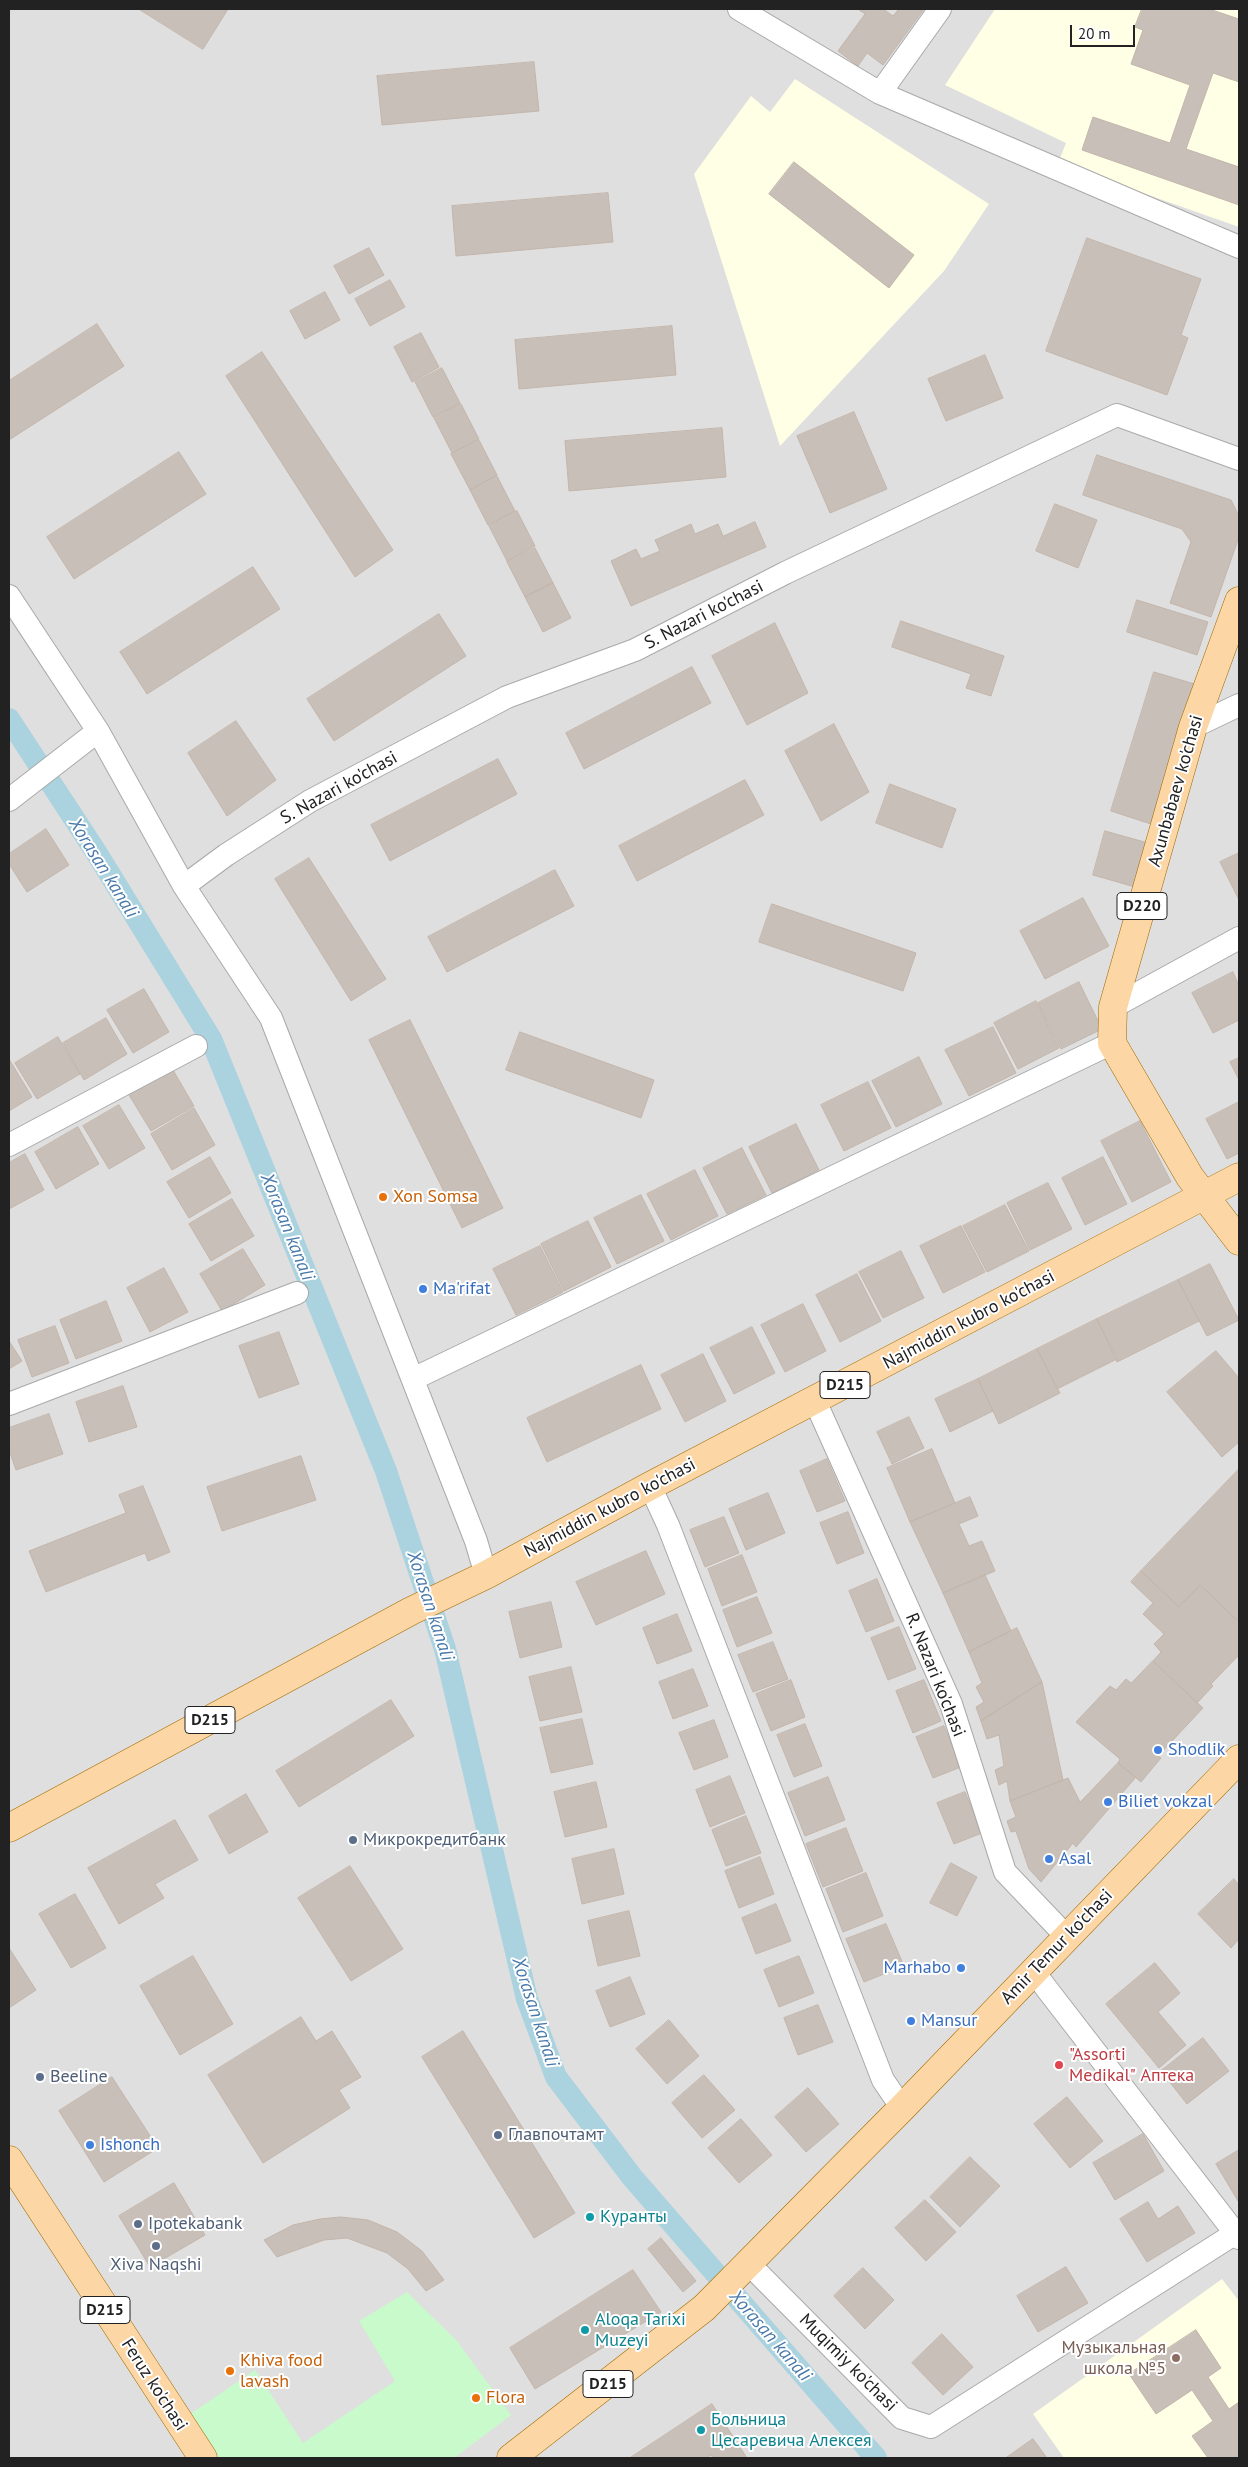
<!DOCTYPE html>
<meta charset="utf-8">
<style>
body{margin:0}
#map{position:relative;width:1248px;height:2467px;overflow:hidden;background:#f2efe9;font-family:"PT Sans",sans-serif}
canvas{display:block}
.frame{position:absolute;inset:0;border:10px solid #222;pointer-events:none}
.scale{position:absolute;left:1070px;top:25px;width:65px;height:22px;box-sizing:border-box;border:2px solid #222;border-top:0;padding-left:6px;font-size:15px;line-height:18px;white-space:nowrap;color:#222;-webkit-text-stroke:4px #fff;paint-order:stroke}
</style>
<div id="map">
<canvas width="1248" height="2467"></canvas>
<div class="frame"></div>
<div class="scale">20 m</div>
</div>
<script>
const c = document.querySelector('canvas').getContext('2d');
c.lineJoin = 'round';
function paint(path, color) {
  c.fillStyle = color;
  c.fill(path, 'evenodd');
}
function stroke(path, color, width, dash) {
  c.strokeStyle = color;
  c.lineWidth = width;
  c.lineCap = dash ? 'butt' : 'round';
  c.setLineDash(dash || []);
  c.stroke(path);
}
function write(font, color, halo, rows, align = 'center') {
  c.font = font + ' "PT Sans",sans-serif';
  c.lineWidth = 4;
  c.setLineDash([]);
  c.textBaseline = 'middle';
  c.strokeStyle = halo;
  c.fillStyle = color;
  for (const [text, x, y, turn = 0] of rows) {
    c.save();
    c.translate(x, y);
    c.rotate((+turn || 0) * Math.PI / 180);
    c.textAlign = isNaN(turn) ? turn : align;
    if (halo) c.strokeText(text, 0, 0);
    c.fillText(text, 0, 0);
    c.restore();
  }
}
paint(new Path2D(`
 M9 9H1239V2458H9Z`), '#e0dfdf');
paint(new Path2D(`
 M995 9H1239V227L1058 163 1066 143 945 85Z
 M795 79 989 204 944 271 780 446 694 174 751 96 770 112Z
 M1222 2279 1239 2301V2458H1064L1033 2414Z`), '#ffffe5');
paint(new Path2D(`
 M407 2292 457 2341 511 2415 454 2458H203L177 2423 255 2370 303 2443 395 2381 359 2321Z`), '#c8facc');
stroke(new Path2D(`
 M9 719 96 852 211 1039 386 1471 445 1649 527 1999 556 2077 632 2177 876 2458`), '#aad3df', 22);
const building = new Path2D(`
 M139 9H228L203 49Z
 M858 9H883L893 16 899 9H924L883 65 867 53 858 66 838 51 865 14Z
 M1142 9H1209L1239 19V82L1213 73 1186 149 1239 167V205L1082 150 1093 117 1170 143 1190 85 1131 64 1143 30 1135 27Z
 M534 62 539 111 382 125 377 76Z
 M794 162 914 255 889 288 769 194Z
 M608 193 613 242 456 256 452 206Z
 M1087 238 1201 279 1181 335 1188 338 1167 395 1046 351Z
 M369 248 384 275 349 294 334 266Z
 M390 280 405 307 370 326 355 299Z
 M325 292 340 320 305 339 290 311Z
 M97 324 124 366 9 440V381Z
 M672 326 676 375 519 389 515 340Z
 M421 333 439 367 412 382 394 347Z
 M262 352 393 550 355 577 226 376Z
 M985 355 1003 398 946 421 928 379Z
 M442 368 460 403 433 417 415 382Z
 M461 404 479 439 452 453 434 418Z
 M854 412 887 489 830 513 797 436Z
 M722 428 726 477 569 491 565 441Z
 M479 440 497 475 470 490 451 454Z
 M179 452 206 494 74 579 47 537Z
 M1097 455 1231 500 1239 516V537L1211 617 1170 603 1191 542 1182 529 1083 495Z
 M497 476 515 511 488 525 470 490Z
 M1055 504 1097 520 1078 568 1036 551Z
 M517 511 535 546 507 561 489 526Z
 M755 522 766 547 631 606 611 561 636 549 641 559 660 551 655 540 691 524 695 534 718 524 723 536Z
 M535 548 553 583 525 597 507 562Z
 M253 567 280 609 147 694 120 652Z
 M553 583 571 618 543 632 525 597Z
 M1137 600 1208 622 1197 655 1127 632Z
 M439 614 466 656 334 741 307 699Z
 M901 621 1004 656 991 696 966 688 971 674 892 647Z
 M775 623 808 693 747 725 712 656Z
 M692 667 711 703 584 769 566 733Z
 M1154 672 1198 685 1154 825 1111 811Z
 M236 721 276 780 227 816 188 753Z
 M834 724 869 792 821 821 785 751Z
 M498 759 517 794 390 861 371 825Z
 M745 780 764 815 637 881 619 846Z
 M890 784 956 809 942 848 876 823Z
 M46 829 69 865 27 892 9 864V854Z
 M1105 831 1148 843 1135 887 1093 875Z
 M1239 853V900L1220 862Z
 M309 858 386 979 351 1001 275 879Z
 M555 870 574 906 447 972 428 937Z
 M1083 898 1109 946 1045 979 1020 931Z
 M772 904 916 953 903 991 759 942Z
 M1233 972 1239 986V1020L1213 1033 1192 993Z
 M1079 982 1102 1029 1061 1049 1038 1003Z
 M144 989 169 1032 133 1053 107 1010Z
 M1036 1001 1059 1048 1018 1069 994 1023Z
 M106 1018 127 1054 84 1080 63 1043Z
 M410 1020 503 1208 462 1228 369 1040Z
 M993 1027 1016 1073 969 1096 945 1050Z
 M520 1032 654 1080 641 1118 506 1070Z
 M58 1037 80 1074 37 1099 15 1063Z
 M919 1057 942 1104 896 1127 872 1081Z
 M1239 1058V1080L1230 1062Z
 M9 1059 32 1097 9 1111Z
 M173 1070 194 1106 151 1131 129 1095Z
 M868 1082 891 1128 844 1151 821 1105Z
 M1239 1102V1153L1227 1159 1206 1119Z
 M119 1105 145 1148 109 1169 83 1126Z
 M194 1108 215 1145 172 1170 151 1134Z
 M1140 1121 1171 1182 1132 1202 1101 1141Z
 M796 1124 819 1170 772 1193 749 1147Z
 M78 1127 99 1164 56 1189 35 1152Z
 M742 1148 766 1195 727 1214 703 1168Z
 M25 1154 44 1190 9 1209V1163Z
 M210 1157 231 1193 189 1218 167 1182Z
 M1103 1157 1127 1204 1085 1225 1062 1178Z
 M695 1170 718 1216 671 1240 647 1194Z
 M1048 1183 1072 1229 1030 1250 1007 1203Z
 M641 1195 664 1241 617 1264 594 1218Z
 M232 1199 254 1236 211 1261 189 1224Z
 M1005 1205 1029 1251 987 1272 963 1226Z
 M588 1221 611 1267 564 1291 541 1244Z
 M961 1226 985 1272 943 1293 920 1246Z
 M540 1246 563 1292 516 1315 493 1269Z
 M243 1249 265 1285 222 1311 200 1274Z
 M901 1251 924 1298 883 1318 859 1272Z
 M1210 1264 1239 1320 1207 1336 1178 1280Z
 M164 1268 188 1312 150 1332 127 1288Z
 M857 1274 881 1321 840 1342 816 1295Z
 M1178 1280 1199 1321 1117 1362 1097 1319Z
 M106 1301 122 1341 76 1359 60 1320Z
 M803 1304 826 1351 785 1372 761 1325Z
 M1097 1319 1117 1359 1057 1389 1037 1349Z
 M55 1326 69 1363 32 1377 18 1340Z
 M752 1327 775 1373 734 1394 710 1348Z
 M279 1332 299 1384 259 1398 239 1346Z
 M9 1341 22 1361 9 1369Z
 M1037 1349 1060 1393 999 1424 978 1379Z
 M1216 1351 1239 1378V1442L1222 1457 1167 1392Z
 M703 1354 726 1401 685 1422 661 1375Z
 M641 1365 661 1409 547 1462 527 1418Z
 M978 1379 993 1411 950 1432 935 1399Z
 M123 1386 137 1427 89 1442 76 1402Z
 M49 1414 63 1454 16 1470 9 1450V1428Z
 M909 1417 924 1448 892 1464 877 1432Z
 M932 1449 955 1503 910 1522 887 1468Z
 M301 1456 316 1500 222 1531 207 1487Z
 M827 1459 845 1501 817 1512 800 1471Z
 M1239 1469V1622L1200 1585 1179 1607 1141 1571Z
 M143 1486 170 1552 148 1561 145 1553 46 1592 29 1551 126 1513 119 1495Z
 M768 1493 785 1533 746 1550 729 1509Z
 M970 1497 978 1516 959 1524 969 1546 982 1541 995 1571 943 1593 910 1522Z
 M848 1512 864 1553 837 1564 820 1523Z
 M724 1517 739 1553 705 1567 690 1530Z
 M646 1551 665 1594 596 1625 576 1582Z
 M742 1555 757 1592 722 1606 708 1569Z
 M1141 1571 1179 1607 1200 1585 1239 1622V1655L1211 1684 1213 1686 1197 1703 1153 1661 1161 1652 1154 1644 1164 1634 1143 1614 1153 1603 1131 1582Z
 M985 1575 1011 1631 969 1652 943 1593Z
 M877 1579 894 1621 866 1632 849 1591Z
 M757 1597 772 1633 737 1647 723 1610Z
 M551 1602 562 1647 520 1658 509 1612Z
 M677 1614 692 1651 657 1664 643 1628Z
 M899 1627 916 1669 888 1680 871 1638Z
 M1017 1628 1042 1682 981 1721 976 1707 984 1702 976 1687 982 1683 969 1652Z
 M773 1642 788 1679 753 1692 738 1655Z
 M1153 1661 1203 1708 1158 1756 1161 1758 1141 1782 1118 1763 1120 1759 1076 1722 1110 1686 1116 1690 1126 1679 1131 1683Z
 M571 1667 582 1712 540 1721 529 1677Z
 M693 1669 708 1706 673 1719 659 1682Z
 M791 1680 805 1717 771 1731 756 1694Z
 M924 1680 941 1721 913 1733 896 1691Z
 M1042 1682 1063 1780 1010 1801 1007 1781 999 1785 995 1770 1004 1766 999 1735 987 1739 981 1721Z
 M391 1700 414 1736 299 1807 276 1771Z
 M582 1719 593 1764 551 1773 540 1728Z
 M714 1720 728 1757 694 1770 679 1733Z
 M805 1724 822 1766 794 1777 777 1735Z
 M944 1726 961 1767 933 1778 916 1737Z
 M1118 1763 1136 1777 1076 1847 1073 1843 1041 1882 1029 1869 1016 1831 1011 1832 1007 1821 1016 1817 1010 1801 1068 1778 1080 1802Z
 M730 1776 745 1813 710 1827 696 1790Z
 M828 1777 845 1820 805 1836 788 1793Z
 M596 1782 607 1827 565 1837 554 1792Z
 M965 1792 982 1833 954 1844 937 1803Z
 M246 1794 268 1832 229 1854 209 1816Z
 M746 1816 761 1853 726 1866 712 1830Z
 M175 1820 198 1860 155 1884 164 1898 119 1924 88 1868Z
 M846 1828 863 1871 823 1887 806 1844Z
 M614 1849 624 1894 582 1904 572 1859Z
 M760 1857 774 1894 739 1908 725 1871Z
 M951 1863 977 1877 957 1916 930 1903Z
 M350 1866 403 1949 351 1981 298 1898Z
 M866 1873 883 1916 843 1932 826 1889Z
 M1234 1879 1239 1885V1939L1231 1948 1198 1914Z
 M75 1894 106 1948 71 1968 39 1914Z
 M776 1904 791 1941 756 1954 742 1918Z
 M629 1911 640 1956 598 1966 588 1921Z
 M886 1924 904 1966 864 1982 846 1939Z
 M9 1948 36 1990 9 2008Z
 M193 1956 233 2024 180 2055 140 1986Z
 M799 1956 814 1993 779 2007 764 1970Z
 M1155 1963 1180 1993 1158 2012 1186 2045 1159 2068 1106 2004Z
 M630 1977 645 2014 610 2027 596 1991Z
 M818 2005 833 2042 798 2055 784 2018Z
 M301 2017 316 2041 332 2031 361 2077 339 2090 350 2108 263 2163 208 2075Z
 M669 2020 699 2056 667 2084 636 2049Z
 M463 2031 575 2213 534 2238 422 2057Z
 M1203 2038 1229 2071 1187 2104 1161 2071Z
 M704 2075 735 2110 702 2138 672 2103Z
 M112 2077 158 2148 104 2182 59 2111Z
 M808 2088 839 2124 806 2152 775 2117Z
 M1067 2097 1103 2141 1070 2168 1034 2124Z
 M741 2119 772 2155 739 2183 708 2148Z
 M1143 2134 1164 2171 1115 2200 1093 2163Z
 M1239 2150V2200L1238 2201 1216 2164Z
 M970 2157 1000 2186 960 2227 930 2197Z
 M174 2183 205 2235 150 2267 119 2216Z
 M925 2200 956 2232 926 2261 895 2228Z
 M1148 2202 1158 2219 1178 2206 1195 2233 1147 2262 1120 2219Z
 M341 2217 368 2220 397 2232 422 2251 444 2280 426 2291 408 2269 387 2253 347 2238 324 2240 277 2257 264 2240 293 2225 320 2219Z
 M661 2238 696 2281 683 2292 648 2249Z
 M1066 2267 1088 2303 1038 2332 1017 2296Z
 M863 2268 894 2300 865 2329 834 2296Z
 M633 2270 661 2312 535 2389 510 2348Z
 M1196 2330 1221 2368 1208 2377 1229 2409 1239 2402V2458H1208L1192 2436 1213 2421 1192 2390 1156 2414 1129 2374Z
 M942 2334 973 2367 943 2395 912 2363Z
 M712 2404 747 2458H713L711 2455 707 2458H630Z
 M1033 2439 1047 2458H1006Z`);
paint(building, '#c7bfb8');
stroke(building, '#c4b6ab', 1);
const minor = new Path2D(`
 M739 9 880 93 1239 247
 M880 93 940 9
 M9 596 98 731 184 886 271 1018 476 1541 486 1575
 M1193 727 1239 705
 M9 800 98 731
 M184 886 226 855 310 801 507 697 635 650 785 573 1117 415 1239 459
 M1113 1007 1239 938
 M9 1145 196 1046
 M413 1379 1112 1043
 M815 1401 951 1704 1005 1872 1067 1937
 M9 1404 297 1293
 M650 1486 668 1525 883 2080 902 2108
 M1033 1971 1239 2238
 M747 2262 902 2418 931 2427 1239 2231`);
const primary = new Path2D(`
 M1239 601 1193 727 1113 1007 1112 1043 1190 1177 1239 1241
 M9 1828 411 1611 486 1575 650 1486 1239 1177
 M9 2160 203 2458
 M511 2458 704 2308 902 2108 1239 1759`);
stroke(minor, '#a9a9a9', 24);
stroke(primary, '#a06b00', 29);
stroke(minor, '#fff', 22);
stroke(primary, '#fcd6a4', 28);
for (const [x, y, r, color] of [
 [383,1197,5,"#e8710a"],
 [423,1289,5,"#3f7fe0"],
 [1158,1750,5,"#3f7fe0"],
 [1108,1802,5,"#3f7fe0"],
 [353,1840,5,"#5c6f8a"],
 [1049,1859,5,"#3f7fe0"],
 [961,1968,5,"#3f7fe0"],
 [911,2021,5,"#3f7fe0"],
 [1059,2065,5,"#e0444e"],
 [40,2077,5,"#5c6f8a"],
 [498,2135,5,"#5c6f8a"],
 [90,2145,5,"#3f7fe0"],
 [590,2217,5,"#0f9aa8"],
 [138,2224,5,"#5c6f8a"],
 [156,2246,5,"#5c6f8a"],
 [585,2330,5,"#0f9aa8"],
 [1176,2358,5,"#8d6e63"],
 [230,2371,5,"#e8710a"],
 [476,2398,5,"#e8710a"],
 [701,2430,5,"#0f9aa8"]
]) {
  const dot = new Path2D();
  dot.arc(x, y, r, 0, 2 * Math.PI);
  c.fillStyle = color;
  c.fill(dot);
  stroke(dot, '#fff', 2);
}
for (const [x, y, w] of [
 [1142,906,50],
 [845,1385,50],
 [210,1720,50],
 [105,2310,50],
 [608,2384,50]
]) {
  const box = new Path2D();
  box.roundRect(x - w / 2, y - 13.5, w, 27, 4);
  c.fillStyle = '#fff';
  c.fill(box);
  stroke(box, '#222', 1);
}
write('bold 16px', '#222', null, [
 ["D220",1142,906],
 ["D215",845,1385],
 ["D215",210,1720],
 ["D215",105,2310],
 ["D215",608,2384]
]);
write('18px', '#222', '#fff', [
 ["S. Nazari ko'chasi",704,615,-27],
 ["S. Nazari ko'chasi",339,788,-29],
 ["Axunbabaev ko'chasi",1176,791,-74],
 ["Najmiddin kubro ko'chasi",969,1320,-28],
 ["Najmiddin kubro ko'chasi",610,1508,-28],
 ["R. Nazari ko'chasi",935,1675,68],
 ["Amir Temur ko'chasi",1057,1947,-46],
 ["Muqimiy ko'chasi",848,2363,45],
 ["Feruz ko'chasi",154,2385,57]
]);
write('18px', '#c56008', '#fff', [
 ["Xon Somsa",393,1197],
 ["Khiva food",240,2361],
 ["lavash",240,2382],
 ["Flora",486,2398]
], 'left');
write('18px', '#366cbe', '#fff', [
 ["Ma'rifat",433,1289],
 ["Shodlik",1168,1750],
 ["Biliet vokzal",1118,1802],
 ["Asal",1059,1859],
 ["Marhabo",951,1968,"right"],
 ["Mansur",921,2021],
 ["Ishonch",100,2145]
], 'left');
write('18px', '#4e5e75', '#fff', [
 ["Микрокредитбанк",363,1840],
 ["Beeline",50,2077],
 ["Главпочтамт",508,2135],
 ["Ipotekabank",148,2224],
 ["Xiva Naqshi",156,2265,"center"]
], 'left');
write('18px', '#be3a42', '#fff', [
 ["\"Assorti",1069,2055],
 ["Medikal\" Аптека",1069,2076]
], 'left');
write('18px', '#0d838f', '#fff', [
 ["Куранты",600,2217],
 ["Aloqa Tarixi",595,2320],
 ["Muzeyi",595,2341],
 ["Больница",711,2420],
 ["Цесаревича Алексея",711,2441]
], 'left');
write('18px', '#785e54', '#fff', [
 ["Музыкальная",1166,2348],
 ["школа №5",1166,2369]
], 'right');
write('italic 19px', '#4a7aab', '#fff', [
 ["Xorasan kanali",103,868,58],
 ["Xorasan kanali",287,1227,68],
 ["Xorasan kanali",430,1606,72],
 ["Xorasan kanali",535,2012,72],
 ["Xorasan kanali",770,2336,49]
]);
</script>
